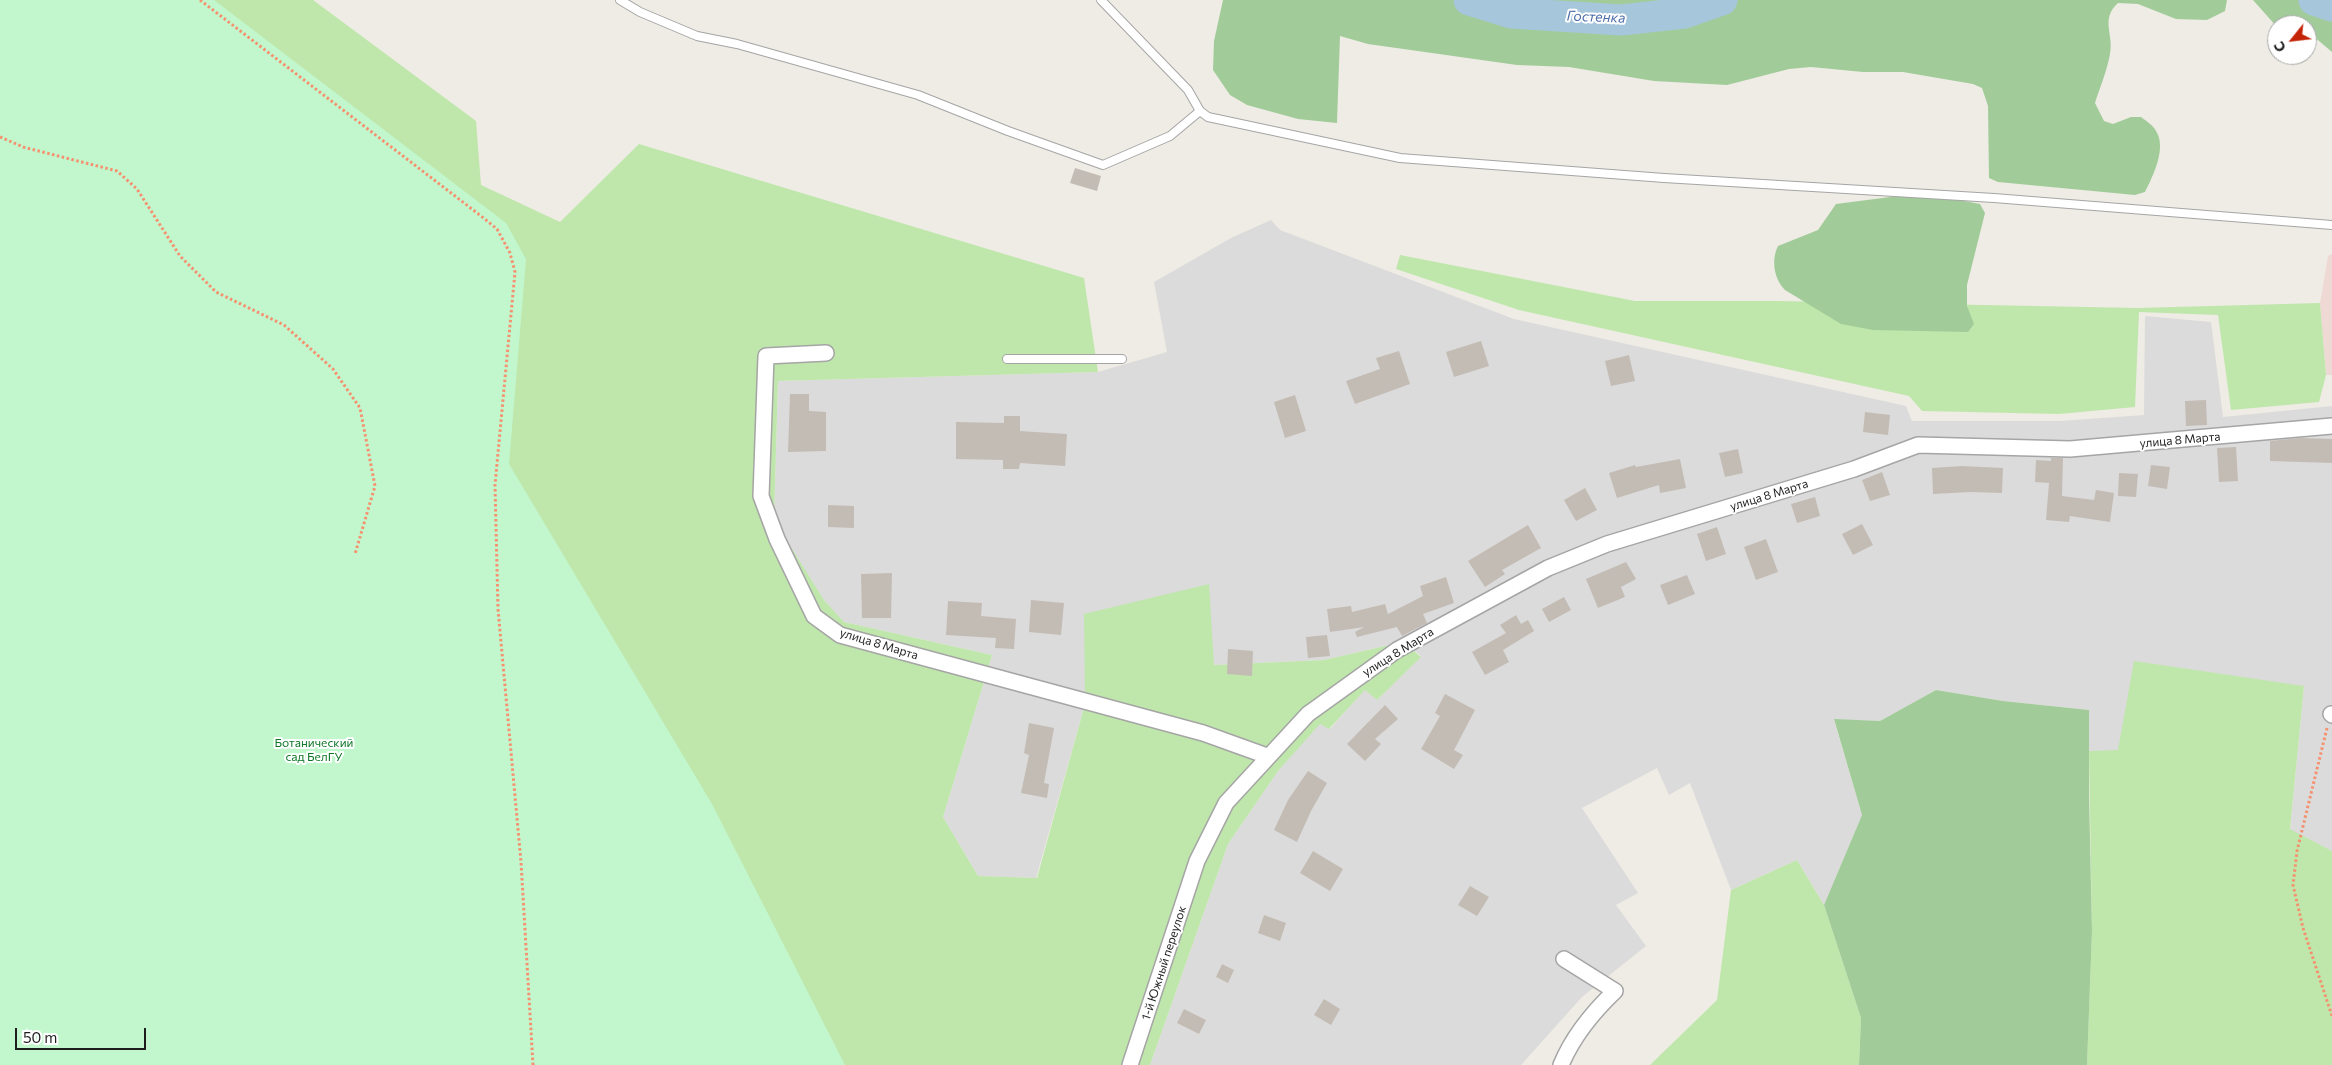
<!DOCTYPE html>
<meta charset="utf-8">
<style>
body{margin:0}
#map{position:relative;width:2332px;height:1065px;overflow:hidden;background:#eeece4;font-family:Commissioner,sans-serif}
canvas{display:block}
.north{position:absolute;left:2267px;top:15px;width:50px;height:50px;box-sizing:border-box;background:#fff;border:1px solid #a5a5a5;border-radius:50%;rotate:241deg;font-size:14px;font-weight:700;line-height:20px;text-align:center;color:#1e1e1e}
.north::after{content:'';display:block;margin:auto;width:18px;height:22px;background:#c42407;clip-path:polygon(50% 0,100% 100%,50% 72%,0 100%)}
.scale{position:absolute;left:15px;top:1028px;width:131px;height:22px;box-sizing:border-box;border:2px solid #1e1e1e;border-top:0;padding-left:6px;font-size:15px;line-height:18px;white-space:nowrap;color:#1e1e1e;-webkit-text-stroke:4px #fff;paint-order:stroke}
</style>
<div id="map">
<canvas width="2332" height="1065"></canvas>
<div class="north">С</div>
<div class="scale">50 m</div>
</div>
<script>
const c = document.querySelector('canvas').getContext('2d');
c.lineJoin = 'round';
function paint(path, color) {
  c.fillStyle = color;
  c.fill(path, 'evenodd');
}
function stroke(path, color, width, dash) {
  c.strokeStyle = color;
  c.lineWidth = width;
  c.lineCap = dash ? 'butt' : 'round';
  c.setLineDash(dash || []);
  c.stroke(path);
}
function write(font, color, halo, rows, align = 'center') {
  c.font = font + ' Commissioner,sans-serif';
  c.lineWidth = 4;
  c.setLineDash([]);
  c.textBaseline = 'middle';
  c.strokeStyle = halo;
  c.fillStyle = color;
  for (const [text, x, y, turn = 0] of rows) {
    c.save();
    c.translate(x, y);
    c.rotate((+turn || 0) * Math.PI / 180);
    c.textAlign = isNaN(turn) ? turn : align;
    if (halo) c.strokeText(text, 0, 0);
    c.fillText(text, 0, 0);
    c.restore();
  }
}
paint(new Path2D(`
 M1271 220 1280 230 1514 319 1906 406 1912 421H2060L2144 415 2145 316 2211 322 2223 417 2332 406V851L2290 830 2304 686 2118 751H2089V710L2003 701 1936 690 1880 721 1834 720 1862 815 1824 905 1797 860 1731 890 1690 783 1669 795 1657 768 1582 808 1638 893 1616 905 1646 946 1582 997 1521 1065H1150L1228 844 1278 771 1320 723 1330 729 1365 689 1377 700 1421 656 1403 642 1324 660 1213 665 1208 584 1085 704 1036 878 978 876 943 817 992 655 844 622 824 600 774 521 778 381 1098 372 1167 352 1154 282 1231 238Z`), '#dcdbdb');
paint(new Path2D(`
 M2332 254V375H2326L2320 303 2328 256Z`), '#efd9d4');
paint(new Path2D(`
 M0 0H313L476 121 481 185 560 222 639 144 1084 278 1098 372 778 381 774 520 824 600 844 622 992 655 943 817 978 876 1037 878 1085 704 1084 614 1209 584 1214 665 1324 660 1403 642 1421 657 1377 700 1365 690 1329 729 1320 724 1278 771 1228 844 1150 1065H248Z
 M1400 255 1635 301H1778L2138 308 2320 303 2326 375 2319 402 2231 410 2218 315 2139 312 2135 407 2059 414 1922 411 1909 396 1519 310 1396 269Z
 M2134 661 2304 686 2290 829 2332 851V1065H2087L2092 931 2089 751 2118 750Z
 M1797 860 1824 905 1861 1018 1859 1065H1650L1717 1000 1731 890Z`), '#bfe7ab');
paint(new Path2D(`
 M1223 0H2227L2225 11 2207 20 2176 19 2138 4 2118 3C2100 19 2114 34 2110 54 2107 71 2100 87 2095 103L2104 121 2113 124 2131 117H2141C2146 121 2153 125 2156 131 2167 148 2153 176 2145 192L2135 195 1998 182 1989 178 1988 106 1982 88 1973 84 1903 72H1863L1811 67 1789 69 1727 85 1654 81 1569 67 1517 65 1368 44 1340 36 1337 123 1298 119 1247 105 1230 95 1213 70 1214 41Z
 M2253 0H2332V52L2312 35H2307V25H2277V27Z
 M1898 196H1939L1980 204 1985 213 1967 285V306L1974 324 1968 332 1873 330 1841 324 1785 290C1774 279 1771 260 1778 246L1818 230 1836 204Z
 M1936 690 2003 701 2089 710V794L2092 931 2087 1065H1859L1861 1018 1824 905 1862 815 1834 719 1880 721Z`), '#a1cc9a');
paint(new Path2D(`
 M0 0H214L506 223 526 259 509 464 712 804 845 1065H0Z`), '#c2f7ce');
stroke(new Path2D(`
 M1469 0 1511 13 1621 20 1685 13 1722 0
 M2314 0 2332 6`), '#a6c6db', 31);
paint(new Path2D(`
 M1075 168 1101 176 1097 191 1070 183Z
 M1481 341 1489 366 1454 377 1446 352Z
 M1399 351 1410 384 1355 404 1346 381 1380 369 1376 358Z
 M1629 355 1635 381 1611 386 1605 361Z
 M790 394H809V411L826 412V451L788 452Z
 M1295 395 1306 431 1285 438 1274 402Z
 M2206 400 2207 425 2186 426 2185 401Z
 M1865 412 1890 415 1888 435 1863 432Z
 M1004 416H1020V431L1067 434 1065 466 1020 463 1019 469H1003V460L956 459V422L1004 423Z
 M2300 438 2332 439V463L2270 461V441Z
 M2236 447 2238 481 2219 482 2217 448Z
 M1738 449 1743 473 1725 477 1719 453Z
 M2051 458H2063L2062 496 2094 500 2096 490 2114 493 2110 522 2070 516 2069 522 2046 520 2049 483 2035 482 2036 460 2051 461Z
 M1680 459 1686 488 1660 493 1659 485 1617 498 1609 473 1635 465 1636 467Z
 M2151 465 2170 467 2167 489 2148 486Z
 M1962 466 2003 468 2002 493 1970 492 1933 494 1932 468Z
 M1882 472 1890 495 1870 501 1862 480Z
 M2119 473 2138 474 2136 497 2118 496Z
 M1585 488 1597 510 1576 521 1564 500Z
 M1815 497 1820 516 1797 523 1791 504Z
 M828 505 854 506V528L828 527Z
 M1862 524 1873 545 1853 555 1842 534Z
 M1528 525 1541 548 1502 570 1505 574 1485 587 1468 561Z
 M1717 527 1726 554 1706 561 1697 534Z
 M1766 539 1778 572 1756 580 1744 547Z
 M1626 562 1636 579 1621 587 1625 597 1598 608 1586 579Z
 M892 573 891 618H862L861 574Z
 M1687 575 1695 594 1668 605 1660 585Z
 M1446 577 1454 603 1423 614 1427 623 1402 636 1397 627 1357 637 1355 632 1364 627 1330 632 1327 609 1351 606 1352 612 1385 604 1388 614 1423 596 1420 586Z
 M1564 597 1571 610 1549 622 1542 609Z
 M1031 600 1064 603 1061 635 1029 632Z
 M948 601 982 603 981 616 1016 619 1014 649 995 648 996 638 946 635Z
 M1516 615 1521 624 1528 620 1534 631 1503 650 1509 662 1485 675 1472 652 1506 633 1500 625Z
 M1327 635 1330 656 1308 658 1306 637Z
 M1228 649 1253 651 1252 676 1227 674Z
 M1445 694 1475 710 1454 750 1463 755 1454 769 1421 749 1440 716 1435 713Z
 M1385 705 1398 719 1375 739 1381 744 1365 761 1347 744Z
 M1029 723 1054 728 1044 783 1049 784 1047 798 1021 793 1029 755 1024 753Z
 M1308 771 1327 783 1311 811 1297 842 1274 830 1288 800Z
 M1313 851 1343 869 1330 891 1300 873Z
 M1470 886 1489 897 1477 916 1458 905Z
 M1264 915 1286 923 1280 941 1258 933Z
 M1222 964 1234 970 1228 983 1216 977Z
 M1324 999 1340 1009 1331 1025 1314 1015Z
 M1184 1009 1206 1020 1199 1034 1177 1023Z`), '#c3bcb4');
const lane = new Path2D(`
 M620 0 640 12 697 36 737 44 918 95 1008 131 1103 165 1170 136 1200 111 1208 117 1400 158 1664 178 1994 198 2332 225
 M1101 0 1188 90 1200 111
 M1007 359H1122`);
const street = new Path2D(`
 M826 353 766 356 761 496 777 539 814 616 840 635 1203 733 1267 756
 M2331 714 2332 715
 M1130 1065 1197 861 1226 803 1308 714 1397 650 1548 568 1607 544 1854 469 1918 445 2070 449 2332 426
 M1561 1065C1573 1036 1593 1012 1615 991L1564 959`);
stroke(lane, '#a5a5a5', 10);
stroke(street, '#a5a5a5', 18);
stroke(new Path2D(`
 M200 0 481 216 497 229 510 253 515 272 495 485 498 609 521 862 533 1065
 M0 137 23 147 117 171 137 189 180 256 216 292 284 325 333 369 360 408 375 486 355 554
 M2327 728 2297 851 2293 885 2303 928 2332 1016`), '#f5916f', 3, [2.5, 2.5]);
stroke(lane, '#fff', 8);
stroke(street, '#fff', 15);
write('12px', '#1e1e1e', '#fff', [
 ["улица 8 Марта",2180,440,-5],
 ["улица 8 Марта",1769,495,-17],
 ["улица 8 Марта",879,644,17],
 ["улица 8 Марта",1398,652,-32],
 ["1-й Южный переулок",1164,963,-72]
]);
write('12px', '#0f7828', '#fff', [
 ["Ботанический",314,743],
 ["сад БелГУ",314,757]
]);
write('italic 14px', '#4d6daa', '#fff', [
 ["Гостенка",1596,17,2]
]);
</script>
